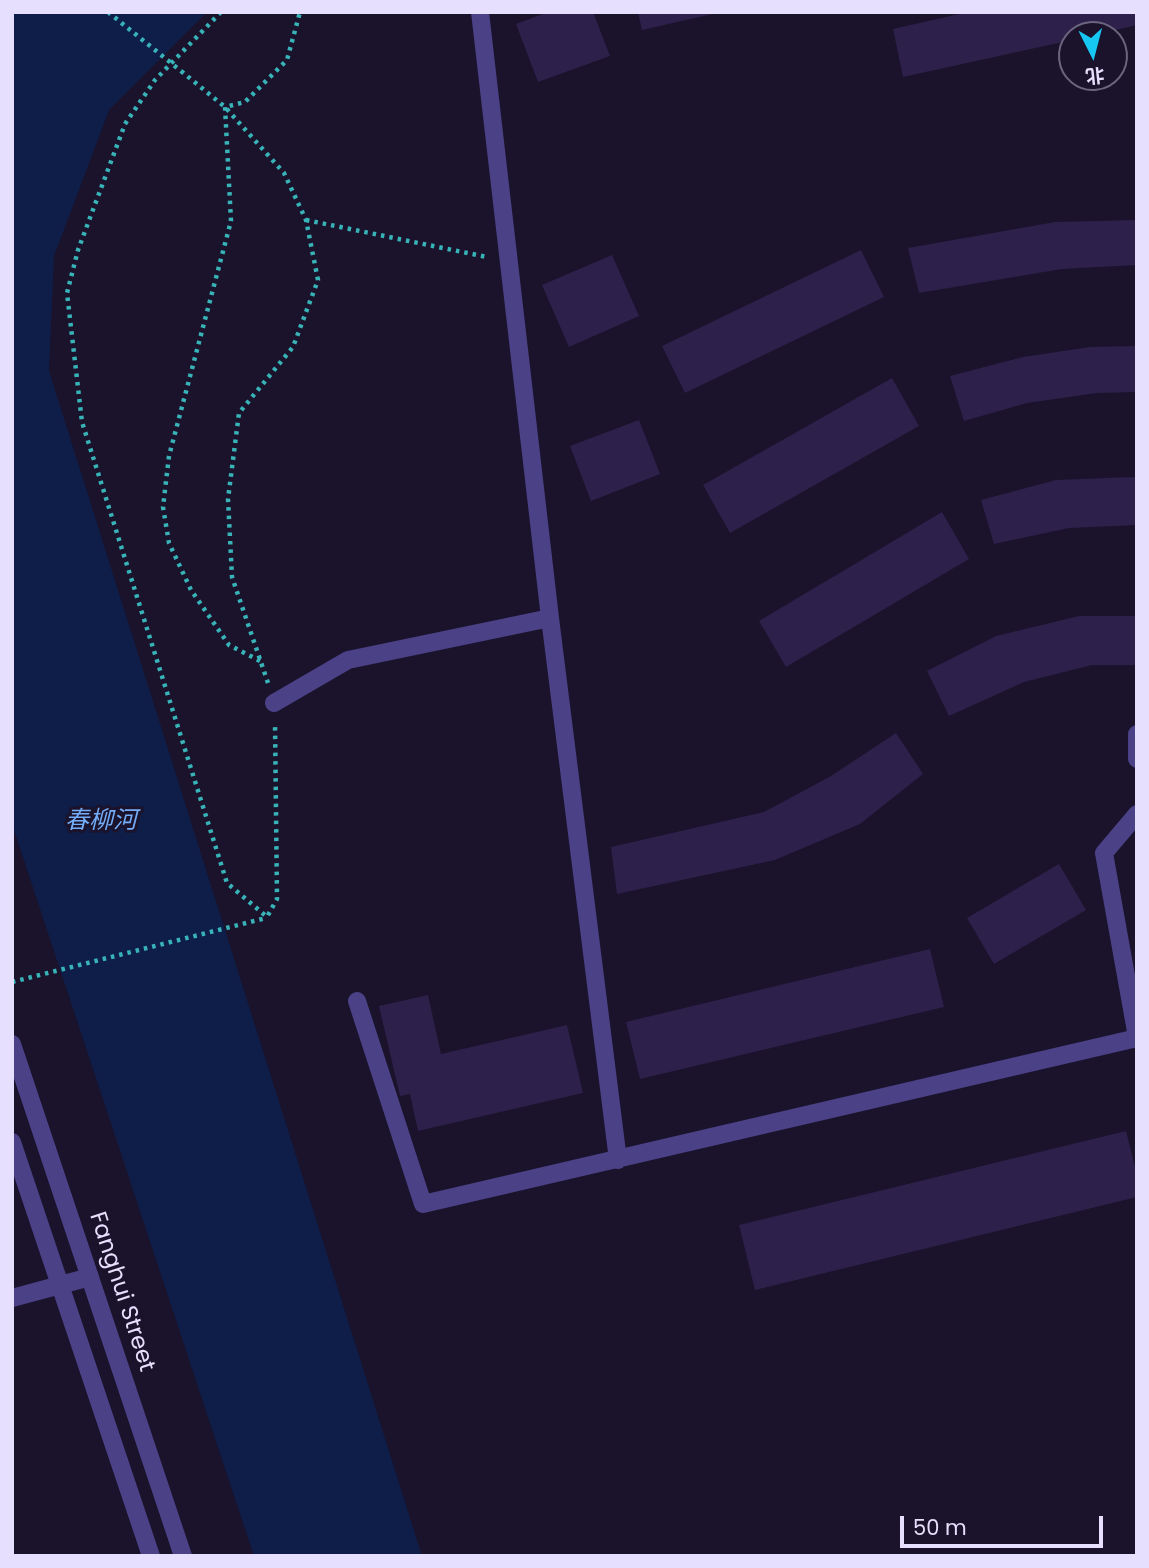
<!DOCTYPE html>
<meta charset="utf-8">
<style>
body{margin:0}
#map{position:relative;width:1149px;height:1568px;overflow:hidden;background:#1a132b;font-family:Poppins,"Noto Sans SC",sans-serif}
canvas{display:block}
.frame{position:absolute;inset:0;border:14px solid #e6dffd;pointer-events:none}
.north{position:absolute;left:1058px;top:21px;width:70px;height:70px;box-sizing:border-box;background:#1a132b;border:2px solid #6c657f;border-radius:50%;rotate:174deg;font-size:19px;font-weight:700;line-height:28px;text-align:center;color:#e6dffd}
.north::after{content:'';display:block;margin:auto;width:24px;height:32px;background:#16c6f3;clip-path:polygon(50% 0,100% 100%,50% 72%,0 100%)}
.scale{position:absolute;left:900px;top:1516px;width:203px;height:32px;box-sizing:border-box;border:4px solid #e6dffd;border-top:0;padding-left:9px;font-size:21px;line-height:24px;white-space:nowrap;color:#e6dffd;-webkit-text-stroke:5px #1a132b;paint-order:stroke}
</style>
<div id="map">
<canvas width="1149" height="1568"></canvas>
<div class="frame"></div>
<div class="north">北</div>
<div class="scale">50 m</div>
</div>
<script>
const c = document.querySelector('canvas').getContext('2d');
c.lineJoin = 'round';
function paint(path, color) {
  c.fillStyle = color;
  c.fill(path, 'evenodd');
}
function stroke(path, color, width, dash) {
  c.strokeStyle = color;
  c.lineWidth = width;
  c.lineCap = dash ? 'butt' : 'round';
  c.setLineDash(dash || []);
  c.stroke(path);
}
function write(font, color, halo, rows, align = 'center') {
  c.font = font + ' Poppins,"Noto Sans SC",sans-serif';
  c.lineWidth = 6;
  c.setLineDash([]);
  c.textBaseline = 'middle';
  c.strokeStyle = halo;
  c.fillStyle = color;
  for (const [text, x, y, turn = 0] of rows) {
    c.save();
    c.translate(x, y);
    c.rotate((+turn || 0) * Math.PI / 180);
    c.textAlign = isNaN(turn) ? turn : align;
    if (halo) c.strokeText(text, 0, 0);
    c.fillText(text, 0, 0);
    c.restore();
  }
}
paint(new Path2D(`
 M12 12H207L109 110 54 256 49 371 422 1556H254L12 824Z`), '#0e1e49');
paint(new Path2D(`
 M548 12H593L610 56 538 82 516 24Z
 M638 12H717V13L642 30Z
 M968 12H1137V25L1093 35H1072V40L903 77 893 29Z
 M1137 220V265L1062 269 919 293 908 248 1055 222Z
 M861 250 884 297 685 393 662 346Z
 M612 255 639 316 569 347 542 285Z
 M1137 346V392L1097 393 1027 403 964 421 950 376 1023 357 1090 347Z
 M892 378 919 426 730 533 703 485Z
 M639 420 660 474 591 501 570 446Z
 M1132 477 1137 478V525L1069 528 994 544 981 500 1056 480Z
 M942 512 969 559 786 667 759 621Z
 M1079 616H1137V665H1092L1024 682 949 716 927 671 996 636Z
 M896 733 923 774 860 824 775 860 617 894 611 847 764 812 831 776Z
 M1059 864 1086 910 994 964 967 918Z
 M930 949 944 1007 640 1079 626 1022Z
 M428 995 441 1054 567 1025 583 1093 418 1131 410 1094 400 1096 379 1006Z
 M1126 1131 1137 1175V1197L755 1290 739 1225Z`), '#2d204b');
stroke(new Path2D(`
 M221 12 155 80 125 124 78 250 67 293 82 422 227 883 267 917 277 899 275 723
 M181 71 225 107 284 173 306 220 318 280 293 347 239 413 228 499 232 577 268 683
 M306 220 487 257
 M260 661 229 645 191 590 169 543 163 507 169 456 231 221 225 107 245 102 287 60 300 12
 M12 982 266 918`), '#38b3b8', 4.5, [3.5, 5]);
stroke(new Path2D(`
 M480 12 550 618 618 1160
 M274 703 348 660 550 618
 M1137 734V759
 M1137 814 1104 853 1137 1037
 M357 1001 423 1204 1137 1038
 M12 1044 183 1556
 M12 1142 151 1556
 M12 1298 90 1277`), '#4b4187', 18);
stroke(new Path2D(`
 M108 12 181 71`), '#38b3b8', 4.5, [3.5, 5]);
write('23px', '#e6dffd', '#1a132b', [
 ["Fanghui Street",121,1292,72]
]);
write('italic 24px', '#73acf8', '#1a132b', [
 ["春柳河",101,822]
]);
</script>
